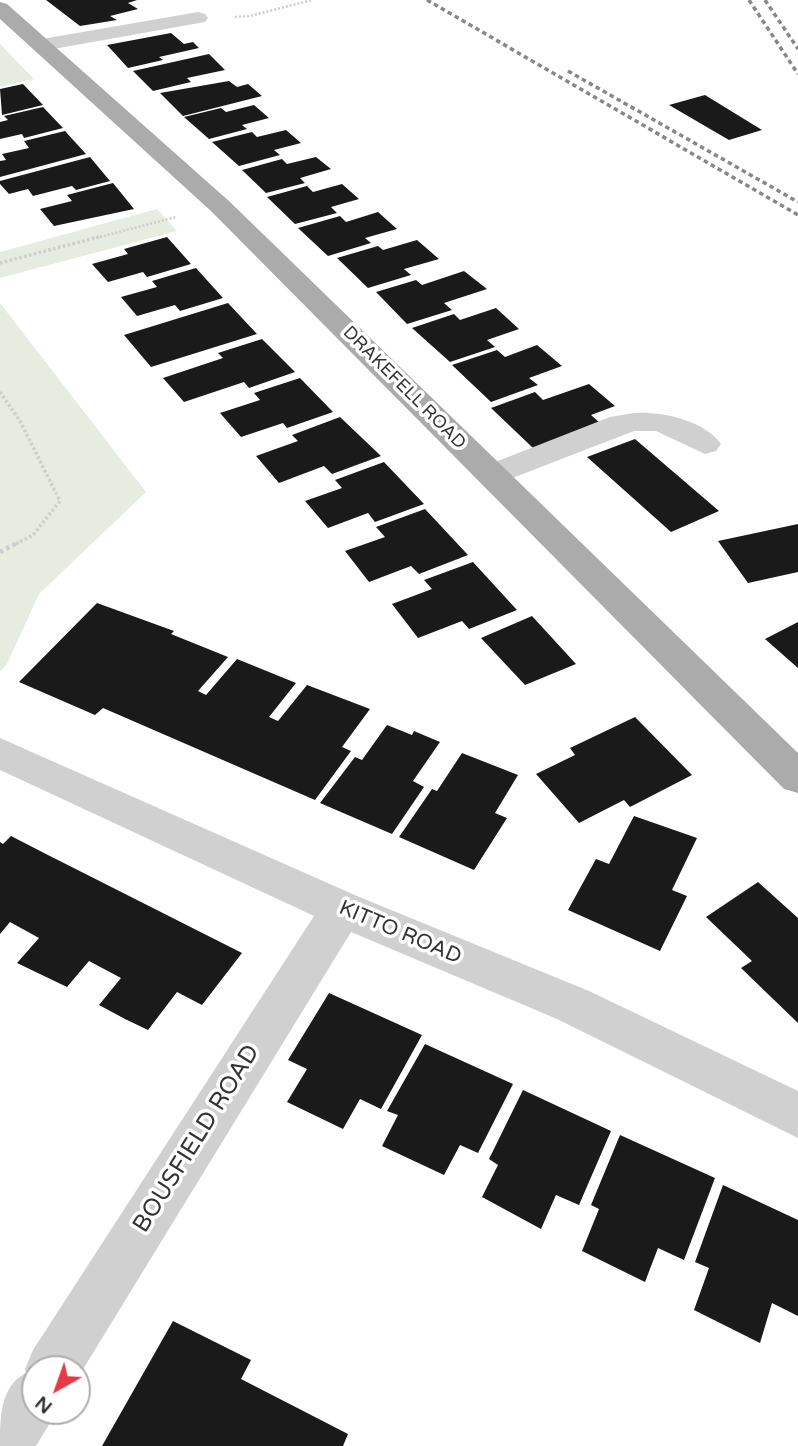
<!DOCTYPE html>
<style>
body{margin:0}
#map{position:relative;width:798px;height:1446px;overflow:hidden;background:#fff;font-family:"Varela Round",sans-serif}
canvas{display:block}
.north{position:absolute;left:21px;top:1355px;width:70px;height:70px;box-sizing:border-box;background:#fff;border:2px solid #adadad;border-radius:50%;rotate:220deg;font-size:19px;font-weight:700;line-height:28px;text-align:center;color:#333}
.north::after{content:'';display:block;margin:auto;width:24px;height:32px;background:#e63946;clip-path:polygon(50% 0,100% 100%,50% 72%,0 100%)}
</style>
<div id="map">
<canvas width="798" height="1446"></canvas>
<div class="north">N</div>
</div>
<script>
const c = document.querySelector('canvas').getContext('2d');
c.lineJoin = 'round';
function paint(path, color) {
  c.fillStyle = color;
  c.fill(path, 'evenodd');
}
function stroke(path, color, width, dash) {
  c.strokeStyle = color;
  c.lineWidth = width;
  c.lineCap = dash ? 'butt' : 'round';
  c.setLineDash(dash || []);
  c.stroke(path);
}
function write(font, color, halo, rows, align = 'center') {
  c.font = font + ' "Varela Round",sans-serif';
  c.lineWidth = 7;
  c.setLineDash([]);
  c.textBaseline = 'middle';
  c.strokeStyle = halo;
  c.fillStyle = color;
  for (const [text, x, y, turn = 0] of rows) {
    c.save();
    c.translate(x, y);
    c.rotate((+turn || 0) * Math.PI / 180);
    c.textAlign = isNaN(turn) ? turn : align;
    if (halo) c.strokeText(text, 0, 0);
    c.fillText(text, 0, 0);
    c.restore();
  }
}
paint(new Path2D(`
 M0 44 34 79 0 87Z
 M157 209 177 231 0 278V252Z
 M0 303 146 492 39 594 7 664 0 671Z`), '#e6ecdf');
paint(new Path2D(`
 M46 0H137L128 3 138 9 110 16 117 20 80 26Z
 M171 33 184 44 193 42 199 48 159 57 163 60 128 68 107 45Z
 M209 54 225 70 187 78 191 82 153 91 133 71Z
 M229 81 237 87 248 84 262 96 183 116 160 93Z
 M23 84 43 105 2 115 0 89Z
 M705 95 762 130 729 140 669 105Z
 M254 105 269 118 242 125 247 129 209 139 184 117 221 108 226 112Z
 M43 107 63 128 24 138 22 134 0 139V122L8 120 4 116Z
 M286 130 301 143 274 150 280 155 239 166 212 142 252 132 257 137Z
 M65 131 86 154 0 177V161L6 160 2 154 29 148 24 141Z
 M90 157 110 181 76 190 72 186 33 196 28 189 9 194 0 184V181Z
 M316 157 331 169 300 178 305 183 266 193 242 170 282 159 287 164Z
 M113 183 134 209 54 226 40 209 72 201 67 195Z
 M342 184 359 199 331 207 337 213 295 224 267 197 307 186 313 192Z
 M378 212 397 229 365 238 371 243 328 256 298 228 340 216 346 222Z
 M167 237 191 264 147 277 143 272 108 282 92 264 128 254 124 249Z
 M417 240 439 259 404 269 411 275 368 288 337 258 378 246 383 250Z
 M196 268 223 298 180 311 175 305 137 316 121 297 157 287 152 281Z
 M464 271 487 289 444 303 452 310 407 324 376 292 416 280 422 285Z
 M228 303 257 334 151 367 124 335Z
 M496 308 519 329 487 340 495 347 450 362 412 328 454 314 460 320Z
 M262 339 295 372 249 388 244 382 184 402 163 378 223 358 218 353Z
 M537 345 562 366 529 378 538 385 491 402 452 365 497 350 505 357Z
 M300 378 333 412 287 428 283 423 241 437 220 413 260 400 254 393Z
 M589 384 615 406 591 415 600 423 533 448 491 408 535 392 543 400Z
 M340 417 381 456 332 474 324 466 279 483 256 456 298 441 292 435Z
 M635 439 719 511 671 532 587 457Z
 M384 462 424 504 375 522 368 513 328 528 305 501 342 488 335 480Z
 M425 509 468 555 419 574 411 566 369 582 345 551 385 537 376 527Z
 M798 524V572L748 583 718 541Z
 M473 562 517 610 469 629 462 621 418 638 392 604 432 589 424 580Z
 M97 603 174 631 171 634 228 657 198 691 206 695 237 659 296 683 269 717 278 721 307 685 370 709 342 747 351 751 315 800 103 708 95 715 19 682Z
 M532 616 576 664 525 685 481 638Z
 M798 622V668L765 639Z
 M635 717 692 775 630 807 624 800 579 823 536 774 575 755 570 748Z
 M387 725 412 735 414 731 440 742 413 781 424 787 392 834 320 803 355 757 362 760Z
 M462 753 518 775 495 813 507 818 474 870 399 837 432 789 437 791Z
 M634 816 697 838 672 890 687 896 660 951 568 910 596 859 609 864Z
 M11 836 46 854 242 953 202 1005 177 992 148 1030 125 1019 99 1005 121 978 89 961 67 987 17 963 39 938 10 922 0 934V842L3 844Z
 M758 882 798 918V1023L741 968 752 961 706 917Z
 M329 993 422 1035 381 1109 360 1099 343 1129 287 1102 307 1069 288 1060Z
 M425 1044 513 1084 478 1153 460 1145 444 1175 382 1146 398 1115 387 1111Z
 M523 1090 611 1131 579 1205 556 1195 541 1229 482 1197 498 1165 489 1159Z
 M620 1135 715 1178 684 1260 658 1248 645 1282 582 1251 599 1209 591 1205Z
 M723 1185 798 1220V1316L772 1303 760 1343 694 1310 709 1268 695 1262Z
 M173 1321 251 1360 241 1379 348 1434 343 1446H102Z`), '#1a1a1a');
stroke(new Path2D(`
 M235 17 250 16 312 0
 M96 238 176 217`), '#cdcdcd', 2.5, [2, 2]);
stroke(new Path2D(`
 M0 263 102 236
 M0 392 20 421 60 501 33 535 16 544`), '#cdcdcd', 3.5, [2.5, 2.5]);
stroke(new Path2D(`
 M0 552 19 542`), '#cdcdcd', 4.5, [3.5, 3.5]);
paint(new Path2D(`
 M198 12 205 14 208 18 205 22 42 51 34 50 31 45 34 40 42 39Z
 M634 413C661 411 704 420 721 444L716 451 705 454 656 431H634L502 482 491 485 480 482 475 475 480 468 610 417Z
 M0 738 357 896 589 991 798 1091V1138L557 1019 351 932 77 1379V1369H35V1411H57L36 1446H0C0 1418 0 1386 26 1373L25 1369 33 1350 314 916 0 770Z`), '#d0d0d0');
paint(new Path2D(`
 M0 2 7 4 230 202 798 753V793L784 789 212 212 0 19Z`), '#ababab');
stroke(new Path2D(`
 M427 0 798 215
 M749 0 798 74
 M765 0 798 49
 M568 71 798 202`), '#888', 3.5, [4.5, 3.5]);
write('18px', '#333', '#fff', [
 ["DRAKEFELL ROAD",404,388,45]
]);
write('21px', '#333', '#fff', [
 ["KITTO ROAD",400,933,23]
]);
write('24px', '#333', '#fff', [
 ["BOUSFIELD ROAD",197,1139,-58]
]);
</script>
